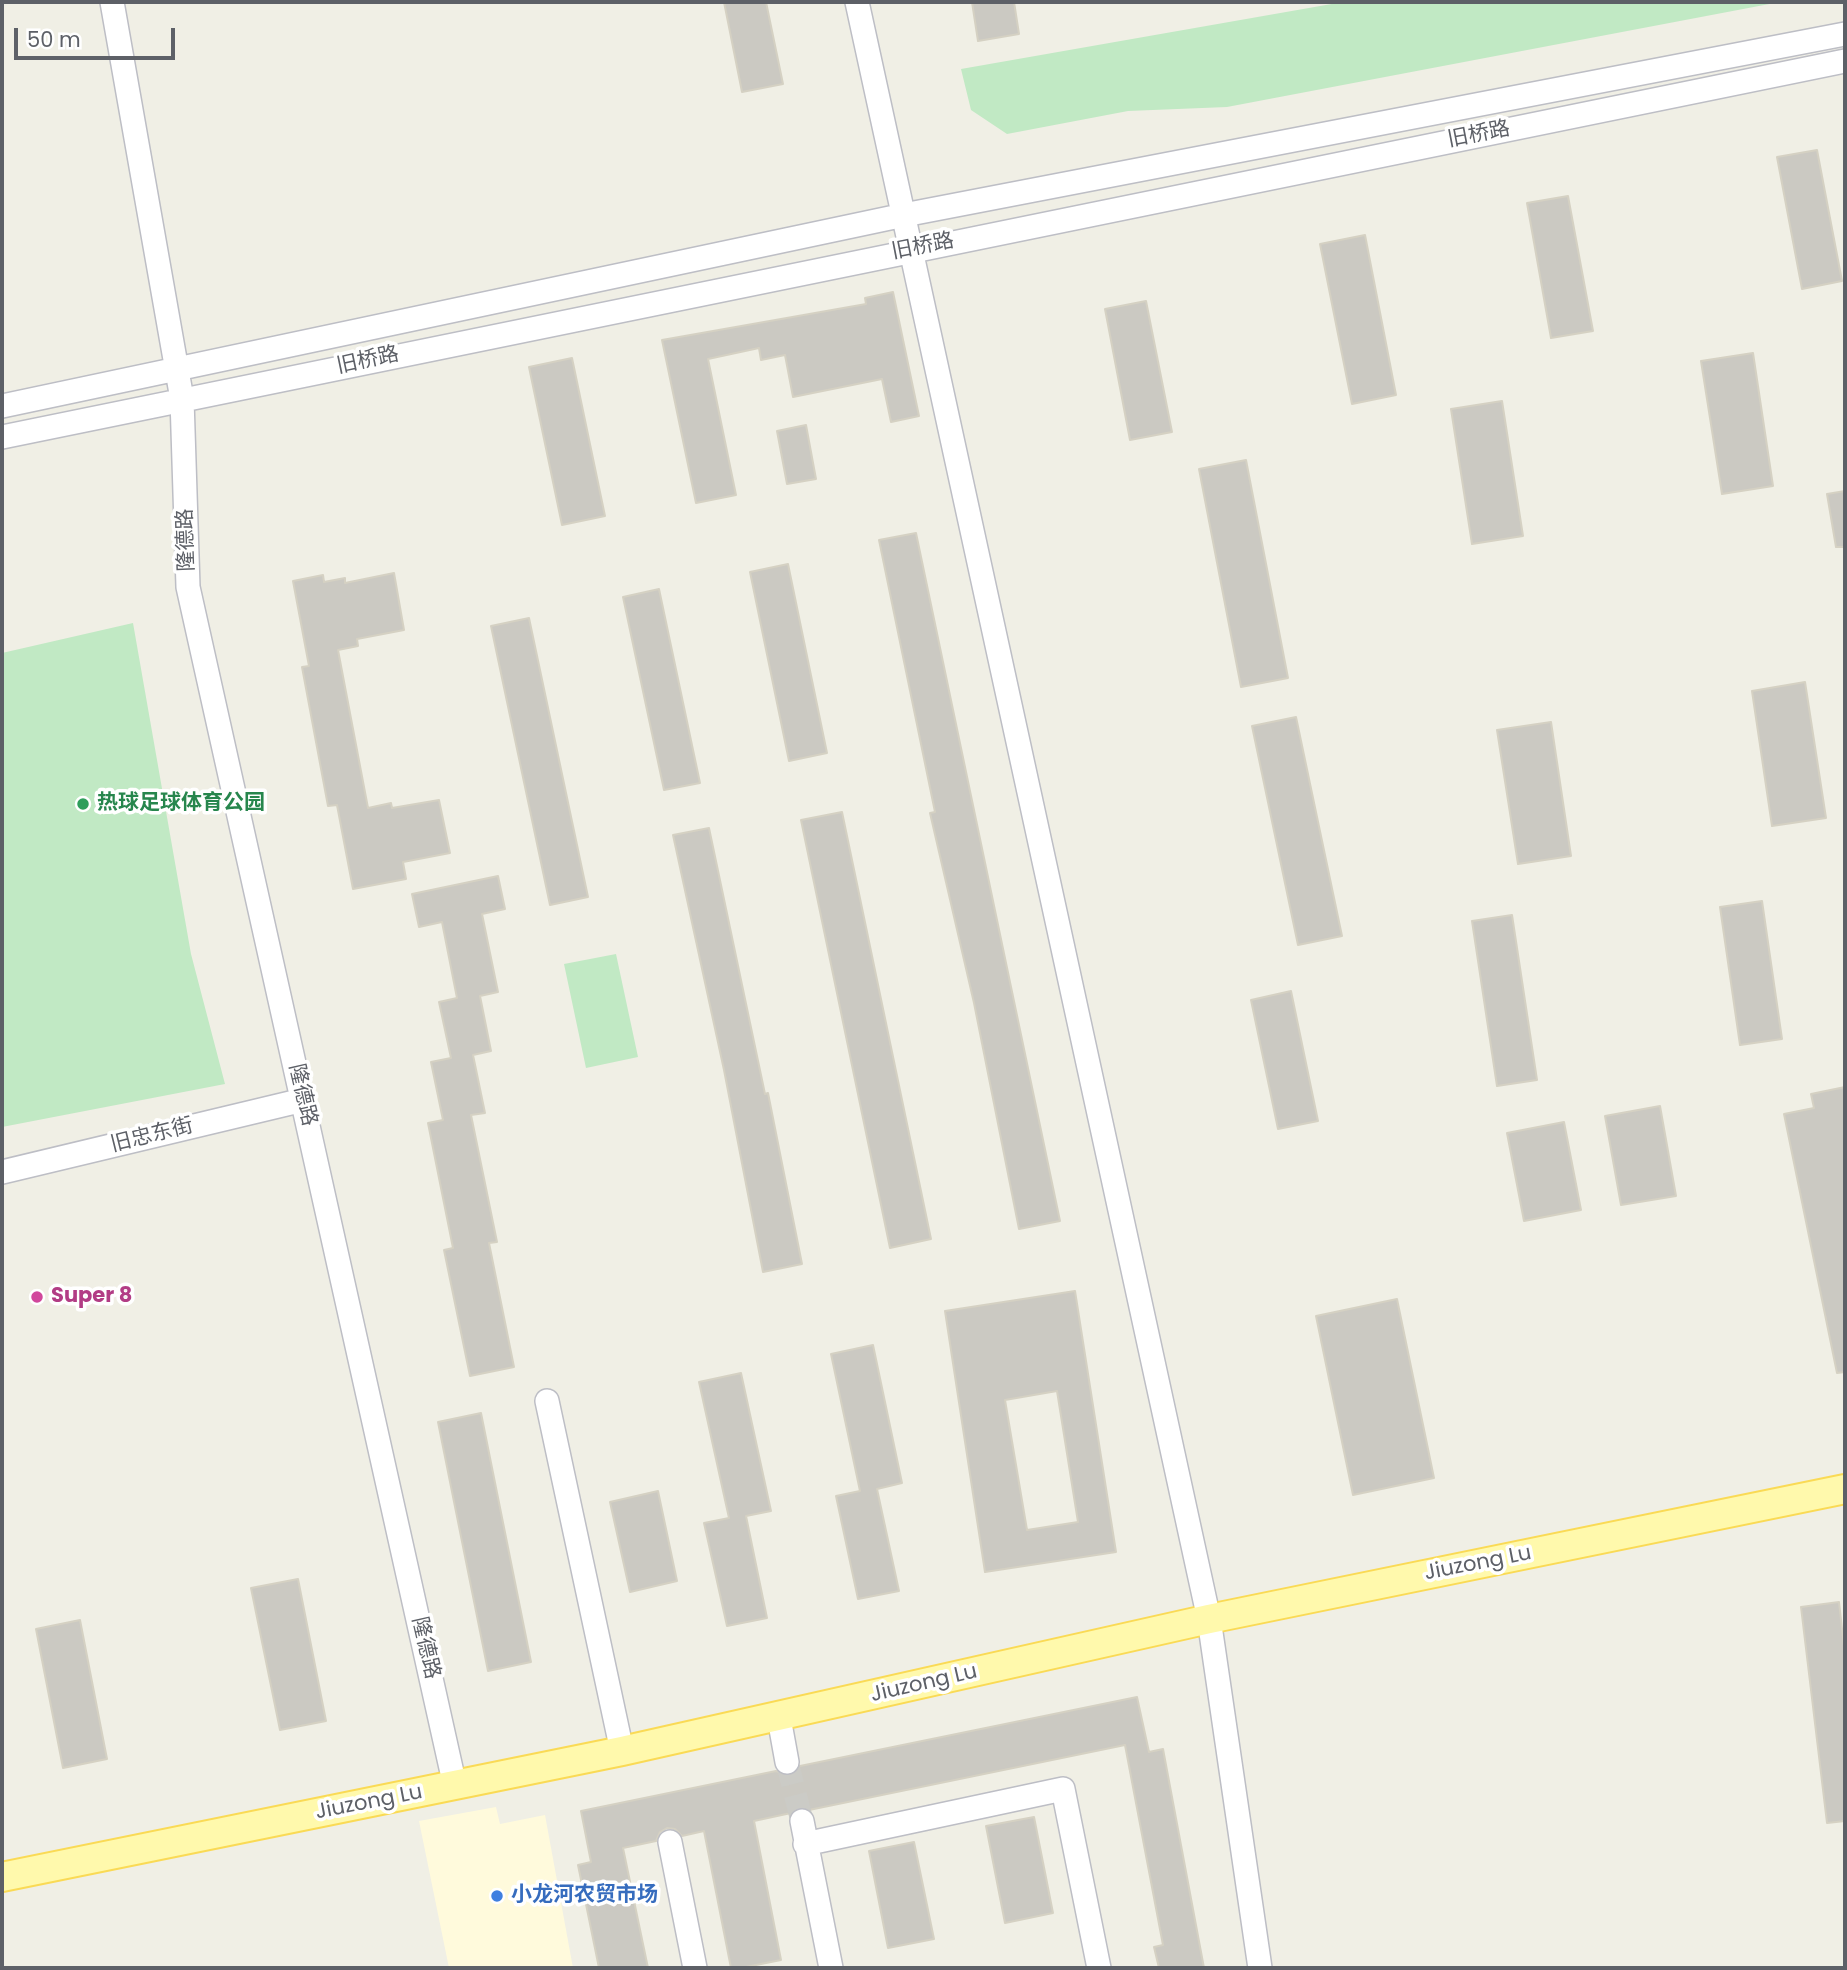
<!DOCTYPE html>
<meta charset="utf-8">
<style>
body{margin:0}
#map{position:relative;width:1847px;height:1970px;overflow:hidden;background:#f0efe5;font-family:Poppins,sans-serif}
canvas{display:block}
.frame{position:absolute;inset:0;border:4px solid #5d6067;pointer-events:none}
.scale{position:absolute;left:14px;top:28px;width:161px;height:32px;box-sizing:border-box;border:4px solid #5d6067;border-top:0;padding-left:9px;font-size:21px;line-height:24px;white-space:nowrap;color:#5d6067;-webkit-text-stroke:5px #fff;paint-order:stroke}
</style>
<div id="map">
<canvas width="1847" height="1970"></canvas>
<div class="frame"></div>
<div class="scale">50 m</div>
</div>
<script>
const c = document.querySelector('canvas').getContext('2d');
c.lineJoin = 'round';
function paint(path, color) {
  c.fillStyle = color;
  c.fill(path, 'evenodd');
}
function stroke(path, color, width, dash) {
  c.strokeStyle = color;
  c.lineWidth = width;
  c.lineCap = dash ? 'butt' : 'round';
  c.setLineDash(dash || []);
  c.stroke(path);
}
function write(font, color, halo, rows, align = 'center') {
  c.font = font + ' Poppins,"Noto Sans SC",sans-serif';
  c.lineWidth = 7;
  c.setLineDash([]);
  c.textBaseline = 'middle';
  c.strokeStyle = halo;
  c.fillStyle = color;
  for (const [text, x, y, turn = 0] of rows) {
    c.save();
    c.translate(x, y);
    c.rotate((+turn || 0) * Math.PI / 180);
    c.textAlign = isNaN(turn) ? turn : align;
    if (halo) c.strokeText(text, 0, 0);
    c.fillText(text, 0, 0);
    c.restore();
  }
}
paint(new Path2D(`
 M496 1807 500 1824 545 1815 573 1968H449L419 1821Z`), '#fffadc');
paint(new Path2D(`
 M1343 2H1780L1227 107 1128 111 1007 134 971 110 961 69Z
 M133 623 191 954 225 1084 2 1127V653Z
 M616 954 638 1057 586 1068 564 964Z`), '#c1e9c4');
const building = new Path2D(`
 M724 2H766L783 84 742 92Z
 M972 2H1014L1019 34 978 41Z
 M1817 150 1842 281 1802 289 1777 157Z
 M1568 196 1593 331 1551 338 1527 203Z
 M1365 235 1396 395 1352 404 1320 244Z
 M893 292 919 416 891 422 882 379 793 397 785 355 761 360 759 348 708 359 736 495 696 503 662 340 866 304 865 298Z
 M1146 301 1172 432 1130 440 1105 309Z
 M1753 353 1773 486 1722 494 1701 361Z
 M572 358 605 516 562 525 529 367Z
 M1502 401 1523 536 1472 544 1451 409Z
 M806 425 816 479 787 484 777 431Z
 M1246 460 1288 678 1241 687 1199 469Z
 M1845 491V547H1836L1827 494Z
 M916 533 1060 1221 1019 1229 974 1003 930 813 935 812 879 540Z
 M788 564 827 753 789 761 750 572Z
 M394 573 404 630 357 639 358 646 338 650 368 808 391 803 392 808 439 800 450 853 403 862 406 879 353 889 337 805 328 806 302 667 309 666 293 581 323 575 324 582 345 578V583Z
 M659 589 700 783 664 790 623 597Z
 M529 618 588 897 550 905 491 626Z
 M1805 682 1826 818 1772 826 1752 691Z
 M1296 717 1342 936 1298 945 1252 726Z
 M1551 722 1571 856 1518 864 1497 730Z
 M842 812 931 1239 890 1248 801 820Z
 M709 828 765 1094 768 1093 802 1264 763 1272 724 1070 673 835Z
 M498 876 505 909 482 914 498 992 480 996 491 1051 473 1055 485 1113 471 1115 497 1242 489 1243 514 1367 470 1376 444 1250 453 1248 428 1123 443 1120 431 1062 451 1058 439 1002 457 998 442 922 419 927 412 894Z
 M1762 901 1782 1039 1740 1045 1720 907Z
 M1512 915 1537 1080 1497 1086 1472 921Z
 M1291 991 1318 1121 1278 1129 1251 1000Z
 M1845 1087V1372L1837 1373 1784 1114 1814 1108 1811 1094Z
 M1660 1106 1676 1196 1621 1205 1605 1116Z
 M1564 1122 1581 1210 1524 1221 1507 1133Z
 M1075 1291 1116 1552 985 1572 945 1311ZM1057 1391 1078 1522 1027 1530 1005 1400Z
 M1397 1299 1434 1478 1353 1495 1316 1316Z
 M873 1345 902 1483 877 1489 899 1591 858 1599 836 1496 860 1491 831 1354Z
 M741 1373 771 1511 746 1516 767 1618 727 1626 704 1523 729 1518 699 1382Z
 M481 1413 531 1662 488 1671 438 1422Z
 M658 1491 677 1581 630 1592 610 1502Z
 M298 1579 326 1721 280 1730 251 1588Z
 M1839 1602 1845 1655V1821L1827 1823 1801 1607Z
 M80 1620 107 1759 63 1768 36 1629Z
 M1137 1697 1149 1752 1163 1749 1204 1968H1159L1154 1947 1163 1945 1125 1745 809 1810 799 1807 791 1813 754 1821 781 1960 741 1968H731L704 1831 682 1836 675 1829 667 1828 660 1832 656 1841 623 1848 648 1968H599L578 1865 591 1862 581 1811 776 1771 790 1776 800 1766Z
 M1034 1817 1053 1913 1005 1923 986 1826Z
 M914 1842 934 1939 888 1948 869 1851Z`);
paint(building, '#cbc9c2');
stroke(building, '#d5d1c3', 2);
stroke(new Path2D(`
 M787 1762 802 1821`), '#cbcbc6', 23, [23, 11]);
const minor = new Path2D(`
 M112 2 182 399 188 587 455 1786
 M857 2 1209 1619 1260 1968
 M2 406 904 215 1845 34
 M2 437 1845 61
 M2 1172 303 1100
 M547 1401 622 1751
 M779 1718 787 1762
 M802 1821 831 1968
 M670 1842 695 1968
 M805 1844 1063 1789 1099 1968`);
const major = new Path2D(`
 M2 1877 622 1751 1209 1619 1845 1489`);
stroke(minor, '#bdbec5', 26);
stroke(major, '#fada55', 32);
stroke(minor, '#fff', 23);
stroke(major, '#fff9ac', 28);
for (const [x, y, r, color] of [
 [83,804,7,"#2e9e5b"],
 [37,1297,7,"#d1479c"],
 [497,1896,7,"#3f7fe0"]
]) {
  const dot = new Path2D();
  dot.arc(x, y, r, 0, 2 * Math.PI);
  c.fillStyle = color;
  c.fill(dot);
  stroke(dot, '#fff', 2.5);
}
write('21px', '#5d6067', '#fff', [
 ["旧桥路",1479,135,-11],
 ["旧桥路",923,247,-11],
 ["旧桥路",368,361,-12],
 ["隆德路",187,540,-92],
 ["隆德路",302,1095,77],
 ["旧忠东街",152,1136,-14],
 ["Jiuzong Lu",1478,1564,-11],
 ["隆德路",425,1648,77],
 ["Jiuzong Lu",924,1684,-13],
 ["Jiuzong Lu",369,1803,-11]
]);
write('bold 21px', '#27864d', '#fff', [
 ["热球足球体育公园",97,804]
], 'left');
write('bold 21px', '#b23c85', '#fff', [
 ["Super 8",51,1297]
], 'left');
write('bold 21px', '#366cbe', '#fff', [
 ["小龙河农贸市场",511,1896]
], 'left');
</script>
